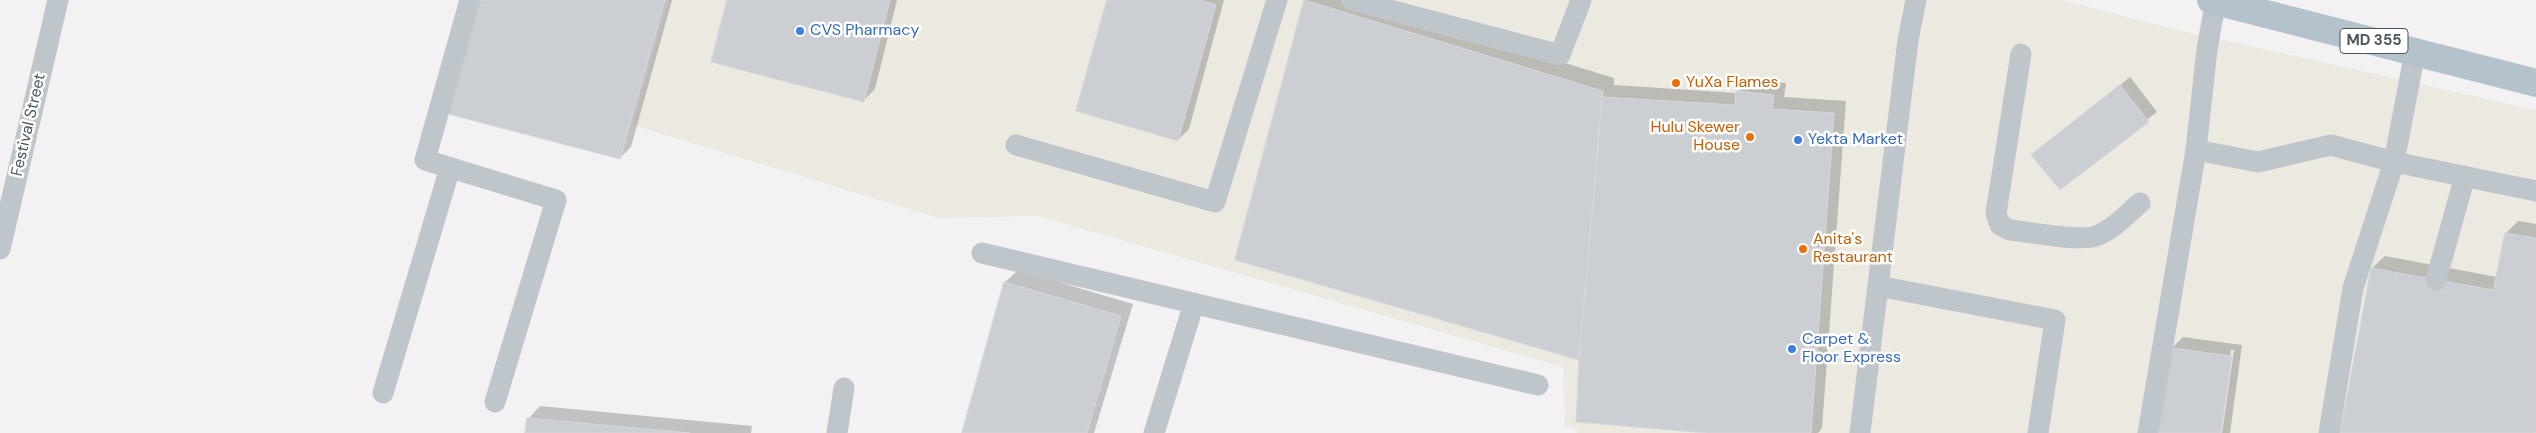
<!DOCTYPE html>
<style>
body{margin:0}
canvas{display:block;background:#f3f1f1}
</style>
<canvas width="2536" height="433"></canvas>
<script>
const c = document.querySelector('canvas').getContext('2d');
c.lineJoin = 'round';
function paint(path, color) {
  c.fillStyle = color;
  c.fill(path, 'evenodd');
}
function stroke(path, color, width, dash) {
  c.strokeStyle = color;
  c.lineWidth = width;
  c.lineCap = dash ? 'butt' : 'round';
  c.setLineDash(dash || []);
  c.stroke(path);
}
function write(font, color, halo, rows, align = 'center') {
  c.font = font + ' "DM Sans",sans-serif';
  c.lineWidth = 5;
  c.setLineDash([]);
  c.textBaseline = 'middle';
  c.strokeStyle = halo;
  c.fillStyle = color;
  for (const [text, x, y, turn = 0] of rows) {
    c.save();
    c.translate(x, y);
    c.rotate((+turn || 0) * Math.PI / 180);
    c.textAlign = isNaN(turn) ? turn : align;
    if (halo) c.strokeText(text, 0, 0);
    c.fillText(text, 0, 0);
    c.restore();
  }
}
paint(new Path2D(`
 M669 0H2062L2174 29 2536 110V433H1577V429L1565 426 1563 367 1038 216 939 218 633 125Z`), '#ece9e1');
paint(new Path2D(`
 M479 0H672L631 147 620 158Z
 M728 0H897L875 89 864 100Z
 M1109 0H1224L1189 129 1178 140Z
 M1305 0H1360L1614 78V85L1737 93 1750 79 1786 83 1784 97 1846 101 1822 428 1818 433H1721L1580 359 1236 260Z
 M2130 77 2157 112 2060 188 2033 155Z
 M2518 221 2536 224V433H2342L2372 268 2385 256 2497 277 2506 233Z
 M1018 270 1133 304 1094 433H964L1005 282Z
 M2183 337 2242 345 2230 433H2222L2234 350H2231L2220 433H2160L2172 348Z
 M540 406 752 426 751 433H526L528 419Z`), '#0003');
const building = new Path2D(`
 M477 0H665L620 159 444 113Z
 M727 0H890L864 102 711 62Z
 M1107 0H1199L1216 5 1178 141 1076 111Z
 M1304 0 1603 91 1579 360 1235 260Z
 M2120 85 2149 122 2060 190 2031 155Z
 M1736 91 1774 95 1772 109 1834 113 1811 433H1706L1576 422 1579 360 1602 97 1735 105Z
 M2505 233 2536 238V433H2340L2371 268 2493 290Z
 M1004 282 1121 316 1087 433H962Z
 M2171 348 2232 356 2221 433H2159Z
 M527 418 690 433H525Z`);
paint(building, '#cbced2');
stroke(building, '#d6d8db', 1);
stroke(new Path2D(`
 M470 0 425 160 556 200 495 402
 M1352 0 1560 55 1581 0
 M2216 0 2207 49 2196 150 2258 162 2331 145 2394 162 2536 191
 M2021 54 1996 213 2000 225 2010 230C2029 232 2080 242 2096 236 2113 230 2127 214 2140 203
 M1016 145 1215 202 1277 0
 M0 249 58 0
 M982 253 1538 385
 M2436 280 2465 176
 M1878 286 2055 320 2038 433
 M383 393 450 168
 M837 433 844 388
 M1154 433 1194 303
 M1860 433 1908 40 1916 0
 M2148 433 2196 150
 M2329 433 2353 288 2394 162 2415 52`), '#bec6cb', 21);
stroke(new Path2D(`
 M2211 0 2536 83`), '#b4c2cc', 28);
for (const [x, y, r, color] of [
 [800,31,5,"#3f7fe0"],
 [1676,83,5,"#e8710a"],
 [1750,137,5,"#e8710a"],
 [1798,140,5,"#3f7fe0"],
 [1803,249,5,"#e8710a"],
 [1792,349,5,"#3f7fe0"]
]) {
  const dot = new Path2D();
  dot.arc(x, y, r, 0, 2 * Math.PI);
  c.fillStyle = color;
  c.fill(dot);
  stroke(dot, '#fff', 2);
}
for (const [x, y, w] of [
 [2374,41,68]
]) {
  const box = new Path2D();
  box.roundRect(x - w / 2, y - 12.5, w, 25, 4);
  c.fillStyle = '#fff';
  c.fill(box);
  stroke(box, '#4b555c', 1);
}
write('bold 15px', '#4b555c', null, [
 ["MD 355",2374,41]
]);
write('16px', '#366cbe', '#fff', [
 ["CVS Pharmacy",810,31],
 ["Yekta Market",1808,140],
 ["Carpet &",1802,340],
 ["Floor Express",1802,358]
], 'left');
write('16px', '#c56008', '#fff', [
 ["YuXa Flames",1686,83],
 ["Hulu Skewer",1740,128,"right"],
 ["House",1740,146,"right"],
 ["Anita's",1813,240],
 ["Restaurant",1813,258]
], 'left');
write('16px', '#4b555c', '#fff', [
 ["Festival Street",29,125,-77]
]);
</script>
